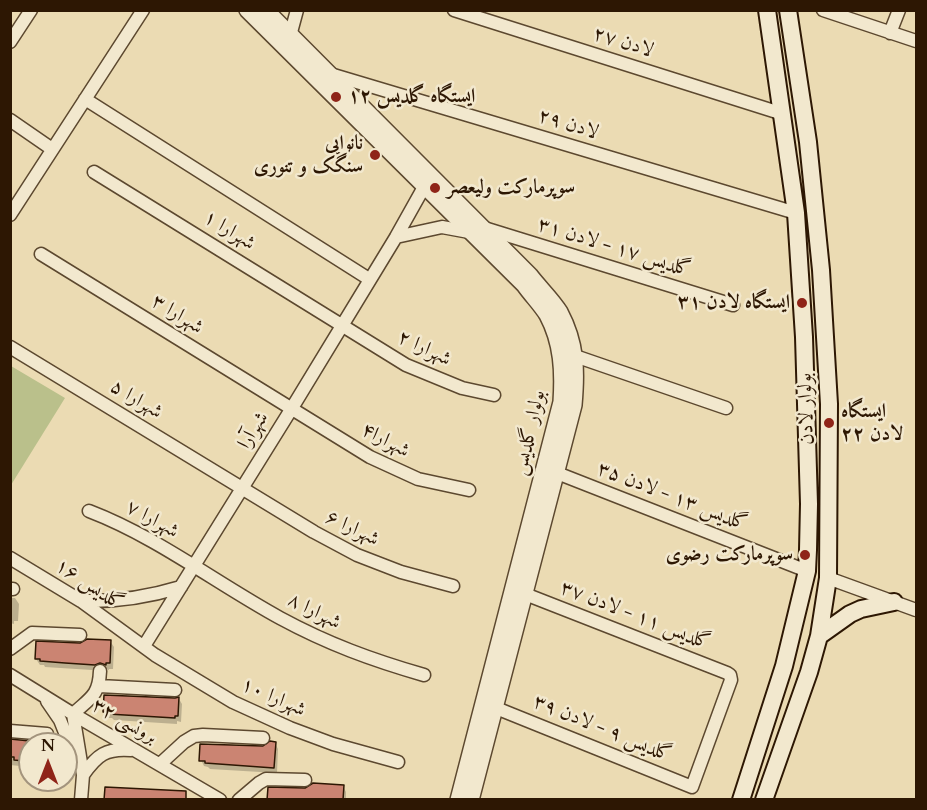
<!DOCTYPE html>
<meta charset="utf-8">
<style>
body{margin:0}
#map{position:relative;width:927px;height:810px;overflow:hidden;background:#ebdbb3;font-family:Cardo,serif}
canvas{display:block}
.frame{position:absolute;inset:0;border:12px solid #2d1703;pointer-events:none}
.north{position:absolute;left:18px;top:732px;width:60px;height:60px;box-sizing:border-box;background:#f2e8ce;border:2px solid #a3947d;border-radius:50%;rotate:0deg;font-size:16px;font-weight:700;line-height:24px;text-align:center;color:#2d1703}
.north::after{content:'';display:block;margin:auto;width:21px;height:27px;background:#8f2418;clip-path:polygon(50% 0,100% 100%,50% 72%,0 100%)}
</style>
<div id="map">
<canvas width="927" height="810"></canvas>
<div class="frame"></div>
<div class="north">N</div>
</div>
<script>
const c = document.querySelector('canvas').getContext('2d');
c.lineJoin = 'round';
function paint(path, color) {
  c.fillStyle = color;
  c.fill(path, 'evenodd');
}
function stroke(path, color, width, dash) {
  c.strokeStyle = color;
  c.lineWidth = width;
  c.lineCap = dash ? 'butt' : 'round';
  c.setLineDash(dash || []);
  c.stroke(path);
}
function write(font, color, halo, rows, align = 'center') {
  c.font = font + ' Cardo,Amiri,serif';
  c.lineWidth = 5;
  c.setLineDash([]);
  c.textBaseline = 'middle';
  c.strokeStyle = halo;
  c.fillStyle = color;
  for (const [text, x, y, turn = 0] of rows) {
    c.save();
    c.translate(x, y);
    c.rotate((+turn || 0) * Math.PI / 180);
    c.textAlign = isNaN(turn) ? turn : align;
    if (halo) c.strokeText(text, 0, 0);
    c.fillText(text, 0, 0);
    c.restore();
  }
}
paint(new Path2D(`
 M11 366 65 398 11 485Z`), '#bac08b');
paint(new Path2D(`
 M10 598H15L19 604 18 621H14V624L10 623Z
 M110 641 114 647 113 669H109V670L104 668 92 670 45 667 44 665H40L36 659 80 645Z
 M179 699 182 704 181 722 177 721V724L114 720 112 718H108L105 711Z
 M10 741 46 744H30V767L10 765Z
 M275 743 278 749 277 773 210 769 208 767 204 766 201 760 263 748Z
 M343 786 346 792V800H269Z`), '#0003');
const building = new Path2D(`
 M87 639 111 640 110 663H106V665L100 663 95 665 65 663 40 661V659H35L36 641 80 643Z
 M104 695 175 698 179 697 178 716H175V718L108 714 109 712H103Z
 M10 739 30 741V758H24V761L14 760V757H10Z
 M270 741 276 742 274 768 205 763V761H199L200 744 263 746Z
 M313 783 344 785 343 800H267L268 787 305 788Z
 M105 787 186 791V800H104Z`);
paint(building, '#cb8472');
stroke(building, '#2d1703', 1.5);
const minor = new Path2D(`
 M454 10 780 113
 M823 10 916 41
 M890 33 899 10
 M290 36 297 10
 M10 42 31 10
 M330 74 796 213
 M85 99 369 279
 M10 120 52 149
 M94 172 406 365 462 388 494 395
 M10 215 143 10
 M484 228 733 305
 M396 237 442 227 469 232
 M41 254 370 457 418 479 469 490
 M10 347 314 532 357 555 401 572 453 586
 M575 356 726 408
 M557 473 807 571
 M89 511C157 537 216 583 280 618 328 644 372 660 424 675
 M10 558 81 601 155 655 233 702 290 728 333 744 398 762
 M828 578 916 610
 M10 589H13
 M82 601C117 602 148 597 181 587
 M144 646 292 408 396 237 424 187 430 181
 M10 649 32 633 80 635
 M10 675 73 714 220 800
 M99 686 175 690
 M47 701 60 720 74 755
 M496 708 692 787 731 680 730 675 727 673 525 594
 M10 731 47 734
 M160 764 184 742 194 736 203 735 263 738
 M83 775C97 755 106 748 131 750
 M81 800 83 775 73 714C90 698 99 696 100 671
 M239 800 259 783 266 779 305 780`);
const tertiary = new Path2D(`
 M247 10 524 285C531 295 541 305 547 315 562 343 563 372 561 402L458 800
 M266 10 530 275C539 287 552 299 560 312 577 344 577 371 574 405L471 800`);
const secondary = new Path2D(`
 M819 636 850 614 861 609 894 602
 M741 800 784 666 807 571 808 550 809 504 804 337 796 213 767 10
 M764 800 809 672 819 636 828 578 829 404 821 270 808 142 788 10`);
stroke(minor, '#5c482f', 15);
stroke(tertiary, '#5c482f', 18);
stroke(secondary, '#2d1703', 20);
stroke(minor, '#f2e8ce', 12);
stroke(tertiary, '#f2e8ce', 15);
stroke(secondary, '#f2e8ce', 16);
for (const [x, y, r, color] of [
 [336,97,6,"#8f2418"],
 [375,155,6,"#8f2418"],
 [435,188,6,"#8f2418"],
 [802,303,6,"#8f2418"],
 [829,423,6,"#8f2418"],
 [805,555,6,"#8f2418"]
]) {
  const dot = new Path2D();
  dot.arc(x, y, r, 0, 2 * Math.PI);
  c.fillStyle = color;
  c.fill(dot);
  stroke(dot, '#f2e8ce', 2);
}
write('20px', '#2d1703', '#f2e8ce', [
 ["لادن ۲۷",623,43,17],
 ["لادن ۲۹",568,125,17],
 ["شهرارا ۱",229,231,32],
 ["گلدیس ۱۷ - لادن ۳۱",614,248,17],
 ["شهرارا ۳",177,315,32],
 ["شهرارا ۲",424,349,26],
 ["شهرارا ۵",136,400,31],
 ["بولوار لادن",807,409,-92],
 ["شهرآرا",254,431,-58],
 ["بولوار گلدیس",530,433,-77],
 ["شهرارا۴",385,441,28],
 ["گلدیس ۱۳ - لادن ۳۵",672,497,21],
 ["شهرارا ۷",152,520,29],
 ["شهرارا ۶",352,529,26],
 ["گلدیس ۱۶",89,585,33],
 ["شهرارا ۸",314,612,27],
 ["گلدیس ۱۱ - لادن ۳۷",635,616,21],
 ["شهرارا ۱۰",273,698,24],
 ["برونسی ۳۲",124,722,30],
 ["گلدیس ۹ - لادن ۳۹",602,729,22]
]);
write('bold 20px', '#2d1703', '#f2e8ce', [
 ["ایستگاه گلدیس ۱۲",348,97],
 ["نانوایی",363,144,"right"],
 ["سنگک و تنوری",363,167,"right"],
 ["سوپرمارکت ولیعصر",447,188],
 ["ایستگاه لادن ۳۱",790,303,"right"],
 ["ایستگاه",841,412],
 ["لادن ۲۲",841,435],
 ["سوپرمارکت رضوی",793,555,"right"]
], 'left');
</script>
